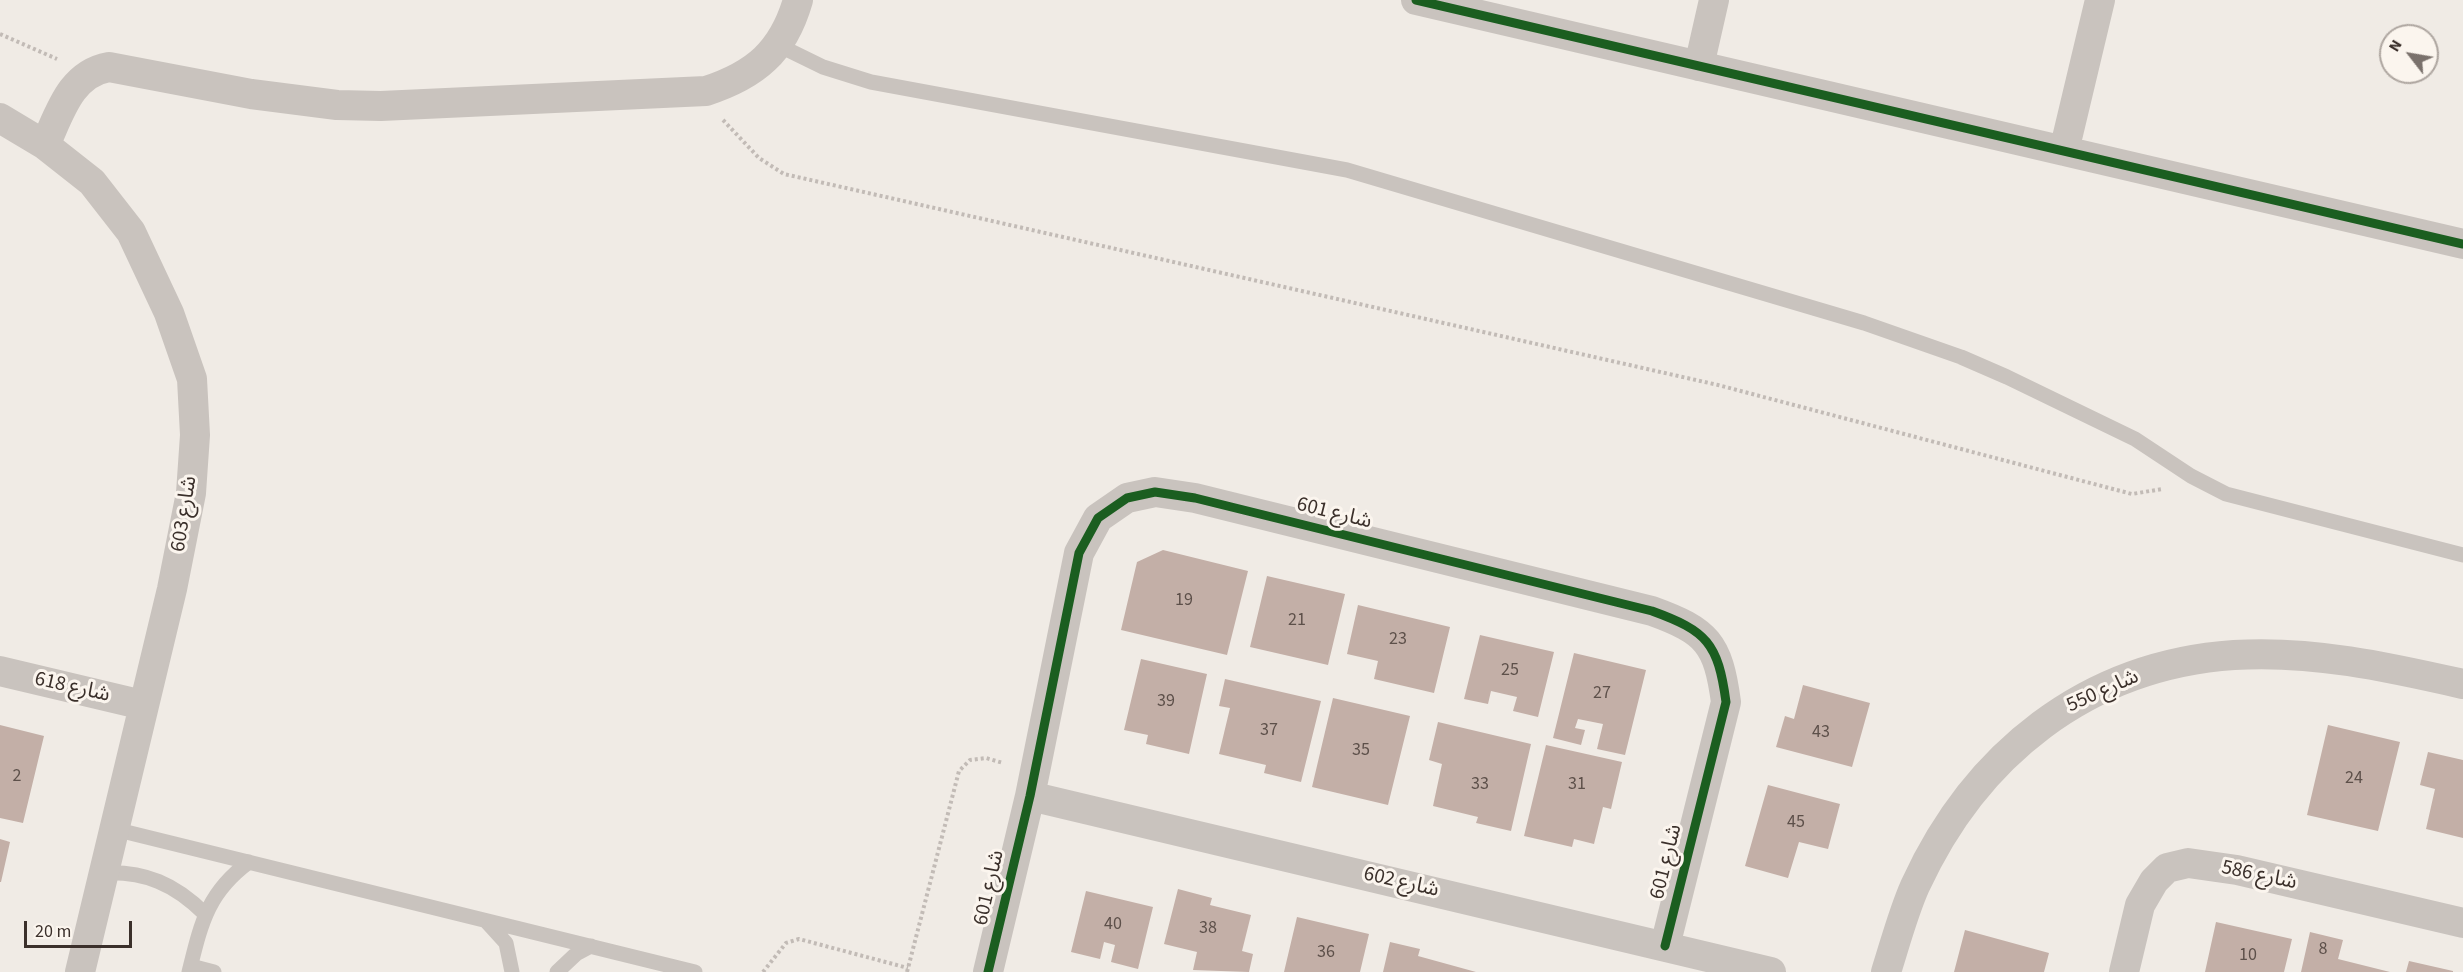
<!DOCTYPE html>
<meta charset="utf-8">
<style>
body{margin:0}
#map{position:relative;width:2463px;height:972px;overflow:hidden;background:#f0ebe5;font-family:"Source Sans 3",sans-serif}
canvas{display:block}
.north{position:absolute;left:2379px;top:24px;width:60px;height:60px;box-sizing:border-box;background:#fbf5ee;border:2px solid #aea6a0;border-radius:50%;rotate:301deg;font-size:16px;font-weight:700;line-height:24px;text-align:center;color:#3b302b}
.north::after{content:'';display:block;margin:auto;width:21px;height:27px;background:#7a716c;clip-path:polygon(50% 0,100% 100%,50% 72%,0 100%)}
.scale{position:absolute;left:24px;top:921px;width:108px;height:27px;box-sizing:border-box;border:3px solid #3b302b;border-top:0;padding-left:8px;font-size:18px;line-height:21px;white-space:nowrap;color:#3b302b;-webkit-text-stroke:4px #fbf5ee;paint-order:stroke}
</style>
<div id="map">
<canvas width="2463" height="972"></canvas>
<div class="north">N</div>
<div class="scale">20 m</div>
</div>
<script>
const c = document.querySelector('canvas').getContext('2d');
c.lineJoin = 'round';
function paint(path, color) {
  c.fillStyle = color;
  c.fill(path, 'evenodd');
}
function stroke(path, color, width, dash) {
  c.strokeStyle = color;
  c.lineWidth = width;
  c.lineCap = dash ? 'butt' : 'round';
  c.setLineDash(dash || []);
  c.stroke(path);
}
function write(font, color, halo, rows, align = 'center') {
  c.font = font + ' "Source Sans 3","Noto Sans Arabic",sans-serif';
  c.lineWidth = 6;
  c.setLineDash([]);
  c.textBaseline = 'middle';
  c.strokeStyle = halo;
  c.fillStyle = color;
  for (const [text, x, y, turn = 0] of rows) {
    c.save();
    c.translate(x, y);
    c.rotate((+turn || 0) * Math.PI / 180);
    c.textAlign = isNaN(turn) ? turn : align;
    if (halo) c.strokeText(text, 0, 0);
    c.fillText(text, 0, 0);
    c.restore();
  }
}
paint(new Path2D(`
 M1163 550 1248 571 1227 655 1121 630 1137 562Z
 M1267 576 1345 594 1328 665 1250 647Z
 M1358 605 1450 627 1434 693 1374 679 1378 661 1347 654Z
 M1480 635 1554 652 1538 717 1513 711 1517 697 1491 691 1488 704 1464 699Z
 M1574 653 1646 670 1625 755 1597 749 1603 724 1578 719 1575 728 1585 730 1581 745 1553 738Z
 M1141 659 1207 674 1189 754 1146 744 1148 735 1124 730Z
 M1225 679 1321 701 1301 782 1264 773 1266 765 1219 754 1230 708 1219 706Z
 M1803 685 1870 703 1852 767 1776 747 1785 716 1794 719Z
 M1333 698 1410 716 1388 805 1312 787Z
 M1438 722 1531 744 1511 831 1476 823 1478 817 1433 806 1442 764 1429 760Z
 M0 725 44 736 23 823 0 818Z
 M2328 725 2400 742 2378 831 2307 815Z
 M1546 745 1622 762 1611 809 1603 807 1594 844 1574 839 1572 847 1524 836Z
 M2428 752 2463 760V838L2426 829 2435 789 2420 785Z
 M1768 785 1840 804 1828 849 1799 842 1788 878 1745 866Z
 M0 839 10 842 1 882H0Z
 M1178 889 1212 898 1210 905 1251 915 1242 951 1253 954 1249 972 1193 970 1197 952 1164 944Z
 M1086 891 1153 907 1138 969 1111 962 1115 945 1104 942 1100 959 1071 952Z
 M1297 917 1369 934 1360 972H1284Z
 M2216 922 2292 939 2284 972H2205Z
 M1965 930 2049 953 2044 972H1954Z
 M2310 932 2343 940 2338 959 2390 972H2301Z
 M1390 942 1420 949 1418 956 1476 972H1383Z
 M2409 961 2453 971V972H2406Z`), '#c3afa7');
stroke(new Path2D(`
 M0 34 57 59
 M723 120 759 158 784 174 1718 385 2132 494 2162 489
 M763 972 786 943 799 939 908 968
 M907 972 959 771 970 760 986 758 1003 763`), '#c2bbb6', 4, [3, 3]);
stroke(new Path2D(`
 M778 45 823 67 871 82 1347 170 1864 323 1961 357 2007 377 2135 439 2191 476 2226 494 2463 555
 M114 829 695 972
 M103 873C145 871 175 884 205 914
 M486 921 506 943 512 972
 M191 966 214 972
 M189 972C201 924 207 893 249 862
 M557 972 576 954 591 946`), '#c9c3be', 15);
stroke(new Path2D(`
 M1416 0 2463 244
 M1699 66 1714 0
 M0 118 45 145 92 182 131 232 169 313 192 379 195 435 191 493 172 589 80 972
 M45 145C60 113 70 74 109 67L251 94 337 105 381 106 706 91C755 75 783 52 798 0
 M2064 151 2100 0
 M0 671 143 705
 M1030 796 1771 972
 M988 972 1030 796 1079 553 1098 518 1127 498 1155 492 1195 498 1652 611C1707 631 1718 643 1726 702L1665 946
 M1886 972C1895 944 1903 913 1915 886 1975 755 2086 665 2234 655 2311 650 2388 667 2463 684
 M2124 972 2140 905 2154 881 2167 868 2188 863 2237 870 2463 923`), '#c9c3be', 30);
stroke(new Path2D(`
 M1416 0 2463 244
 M988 972 1030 796 1079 553 1098 518 1127 498 1155 492 1195 498 1652 611C1707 631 1718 643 1726 702L1665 946`), '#1b5e20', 9);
write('18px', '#5d504a', null, [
 ["19",1184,601],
 ["21",1297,621],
 ["23",1398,640],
 ["25",1510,671],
 ["27",1602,694],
 ["39",1166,702],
 ["37",1269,731],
 ["43",1821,733],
 ["35",1361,751],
 ["2",17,777],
 ["24",2354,779],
 ["33",1480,785],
 ["31",1577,785],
 ["45",1796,823],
 ["40",1113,925],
 ["38",1208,929],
 ["8",2323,950],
 ["36",1326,953],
 ["10",2248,956]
]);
write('21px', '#3b302b', '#fbf5ee', [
 ["شارع 603",185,514,-81],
 ["شارع 601",1334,514,14],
 ["شارع 618",72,688,13],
 ["شارع 550",2103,692,-24],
 ["شارع 601",1667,862,-76],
 ["شارع 586",2259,876,12],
 ["شارع 602",1401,883,13],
 ["شارع 601",990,888,-77]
]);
</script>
